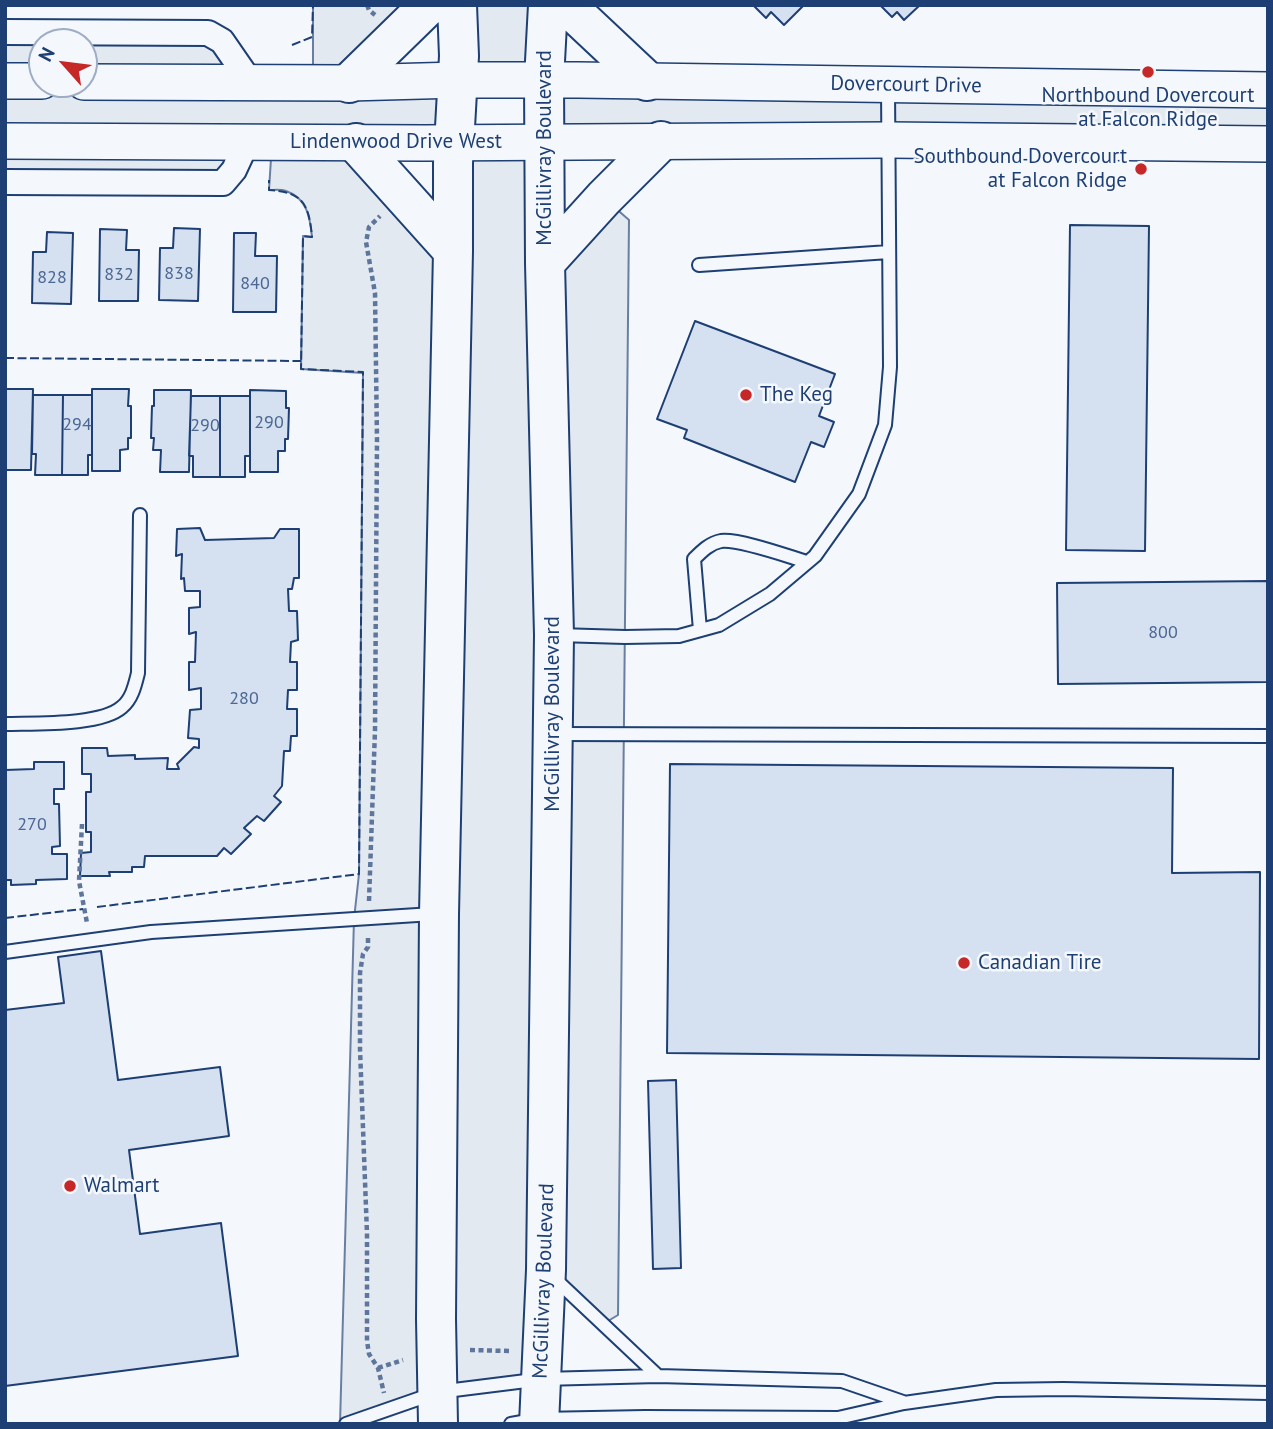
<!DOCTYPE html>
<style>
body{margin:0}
#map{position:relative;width:1273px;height:1429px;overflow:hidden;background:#f4f7fb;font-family:"PT Sans",sans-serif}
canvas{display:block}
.frame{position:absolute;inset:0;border:7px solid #1d3f73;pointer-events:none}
.north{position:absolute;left:28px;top:28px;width:70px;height:70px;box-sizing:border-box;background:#f4f7fb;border:2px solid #9eadc5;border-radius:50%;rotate:298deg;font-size:19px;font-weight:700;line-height:28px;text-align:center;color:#1d3f73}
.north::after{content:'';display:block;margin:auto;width:24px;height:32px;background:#c62828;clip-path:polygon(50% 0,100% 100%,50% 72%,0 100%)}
</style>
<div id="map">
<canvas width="1273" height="1429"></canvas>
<div class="frame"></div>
<div class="north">N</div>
</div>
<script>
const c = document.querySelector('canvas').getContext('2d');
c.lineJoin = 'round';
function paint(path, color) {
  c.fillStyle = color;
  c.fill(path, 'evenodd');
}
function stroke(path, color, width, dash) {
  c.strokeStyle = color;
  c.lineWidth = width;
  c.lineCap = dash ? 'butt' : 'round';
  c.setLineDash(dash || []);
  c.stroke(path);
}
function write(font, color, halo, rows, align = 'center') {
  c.font = font + ' "PT Sans",sans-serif';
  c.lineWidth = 5;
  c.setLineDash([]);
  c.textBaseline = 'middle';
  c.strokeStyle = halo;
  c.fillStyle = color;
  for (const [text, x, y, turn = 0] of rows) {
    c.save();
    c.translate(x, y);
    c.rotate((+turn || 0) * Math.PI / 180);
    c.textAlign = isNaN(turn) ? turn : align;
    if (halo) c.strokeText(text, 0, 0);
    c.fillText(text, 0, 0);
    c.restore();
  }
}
const green = new Path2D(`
 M313 5H429L350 82 458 80 457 5H548L544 80 1268 90V144L545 142V262L604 198 629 220 618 1315 603 1324 547 1271 542 1379 438 1392 346 1424H340L354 919 359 874 363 373 301 369 303 236 312 237C310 217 307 198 286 191 281 189 274 190 269 190L272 143 234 170 5 182V32L208 33 251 83 313 82ZM42 42H84V84H42ZM458 80H544V142L455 143ZM356 144 453 163V250Z`);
paint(green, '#e3e9f0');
stroke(green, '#687fa3', 2);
const building = new Path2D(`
 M753 5H804L784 25 771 12 766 18Z
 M880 5H920L904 20 897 12 892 17Z
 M1070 225 1149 226 1145 551 1066 550Z
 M174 228 200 229 198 301 159 300 160 248H173Z
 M100 229 127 230 126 250H139L138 301H99Z
 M47 232 73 233 71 304 32 303 33 252H46Z
 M234 233H256L255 256H277L276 312H233Z
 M695 321 835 374 819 416 834 422 824 447 811 442 795 482 684 438 687 430 657 419Z
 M5 389H33L31 470H5Z
 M92 389H129L128 406H131V438H128V449L120 450V471H92Z
 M154 390H191L189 472H160L161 450H153L154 438H151L152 406H154Z
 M250 390 286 391V408H289L288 439H285V451H278V472H250Z
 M33 395H63L62 475H35L36 454H32Z
 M63 395H92V455H88V475H62Z
 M191 396H220V477H193V456H189Z
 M220 396H250V456H245V477H220Z
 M200 528 205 540 274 538 280 529H299V578H294L292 589H288L289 611H297L298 640 291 642 290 662H297V690H288L287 709H297V736H291L290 751H284L282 786 274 796 281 802 264 821 257 816 244 828 251 834 231 854 224 848 217 856H145L144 867H132V872H109L110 876H80L81 853 91 852V832H86V792H91V774H82V748H107L108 756 135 755V759L168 758 167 769H179L177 764 194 747 199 748V739L188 738 190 710 201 709V688L189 690V662H195L196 632 189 634V608L200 607V591H185L184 578 181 579 182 554 176 556 177 529Z
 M1268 581V682L1058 684 1057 583Z
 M34 762H64V789H54V804H59L60 846 52 847V854H67V879L36 880V884L11 885V880H5V770L34 769Z
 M670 764 1173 768 1172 873 1260 872 1259 1059 667 1053Z
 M101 951 118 1080 220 1067 229 1136 129 1150 140 1234 221 1223 238 1356 5 1386V1010L64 1003 58 957Z
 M676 1080 681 1268 653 1269 648 1081Z`);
paint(building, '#d5e0f0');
stroke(building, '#1d3f73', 2);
const lane = new Path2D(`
 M699 265 889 252
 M700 630 694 559C702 551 710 543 721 541 740 539 787 556 807 562
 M558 635 625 637 679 636 719 625 770 594 815 556 859 494 885 425 890 367 888 87
 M5 724C34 723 101 726 122 707 132 699 135 685 138 673L140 515
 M557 734 1268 736
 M5 952 151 932 433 914
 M554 1278 658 1376
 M346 1424 438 1392 542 1379 658 1376 842 1381 903 1402
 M511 1424 539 1419 645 1417 838 1418 904 1403 996 1390 1063 1389 1268 1393`);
const street = new Path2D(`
 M5 32 208 33 222 41 251 83
 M5 182 223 183 234 170 247 142`);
const secondary = new Path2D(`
 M5 81H42
 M84 82 349 83 458 80H578L1268 90
 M5 141 424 143 889 140 1268 144`);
const primary = new Path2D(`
 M566 5 647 81
 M349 83 429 5
 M356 143 453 251
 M545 263 604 198 661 141
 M438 1424 436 1319 439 914 453 251V163L459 56 457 5
 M539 1424 546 1270 554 635 545 263 544 80 548 5`);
stroke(lane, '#1d3f73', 16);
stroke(street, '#1d3f73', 28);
stroke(secondary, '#1d3f73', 38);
stroke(primary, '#1d3f73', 42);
stroke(new Path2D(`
 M367 5 369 10 375 15
 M82 824 79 881 87 923
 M369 901 375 730 377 440 375 293 366 242 369 227 380 216
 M368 938V947L363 954 360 973V1049L367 1234V1341L369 1354 378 1368 384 1393
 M470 1350 510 1351
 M378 1368 403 1360`), '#5e769c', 4.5, [5, 3.5]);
stroke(lane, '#f4f7fb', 12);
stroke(street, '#f4f7fb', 24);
stroke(secondary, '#f4f7fb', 35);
stroke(primary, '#f4f7fb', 38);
stroke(new Path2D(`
 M292 45 312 37 313 5
 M5 358 301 361
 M97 907 359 874 363 372 301 369 303 236 312 237C309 204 303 192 269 190V180
 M5 918 83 909`), '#1d3f73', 2, [9, 3.5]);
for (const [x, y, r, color] of [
 [1148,72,7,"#c62828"],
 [1141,169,7,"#c62828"],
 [746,395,7,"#c62828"],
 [964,963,7,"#c62828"],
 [70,1186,7,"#c62828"]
]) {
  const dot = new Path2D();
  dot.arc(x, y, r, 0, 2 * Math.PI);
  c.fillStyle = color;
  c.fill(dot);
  stroke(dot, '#f4f7fb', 2.5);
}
write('18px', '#4b6792', null, [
 ["838",179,274],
 ["832",119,275],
 ["828",52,278],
 ["840",255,284],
 ["290",269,423],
 ["294",77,425],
 ["290",205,426],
 ["800",1163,633],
 ["280",244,699],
 ["270",32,825]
]);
write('21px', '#1d3f73', '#f4f7fb', [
 ["Dovercourt Drive",906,85,1],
 ["Lindenwood Drive West",396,142],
 ["McGillivray Boulevard",545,148,-90],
 ["McGillivray Boulevard",553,714,-90],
 ["McGillivray Boulevard",544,1281,-88]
]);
write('21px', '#1d3f73', '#f4f7fb', [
 ["Northbound Dovercourt",1148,96,"center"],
 ["at Falcon Ridge",1148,120,"center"],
 ["Southbound Dovercourt",1127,157,"right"],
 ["at Falcon Ridge",1127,181,"right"],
 ["The Keg",760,395],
 ["Canadian Tire",978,963],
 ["Walmart",84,1186]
], 'left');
</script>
